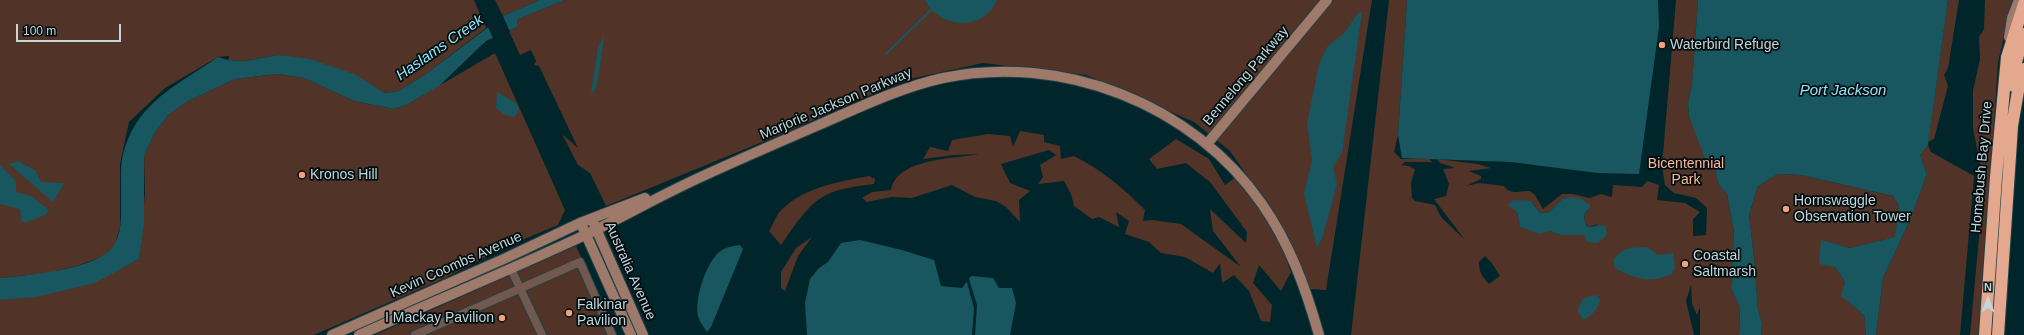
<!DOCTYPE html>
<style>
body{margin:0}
#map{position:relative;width:2024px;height:335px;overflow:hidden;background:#00252b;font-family:Arial,sans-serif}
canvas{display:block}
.north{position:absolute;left:1968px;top:279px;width:40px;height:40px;-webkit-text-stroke:3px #010c0f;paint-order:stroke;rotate:0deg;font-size:11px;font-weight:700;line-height:16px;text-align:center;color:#c3d6da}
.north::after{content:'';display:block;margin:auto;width:14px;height:18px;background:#c3d6da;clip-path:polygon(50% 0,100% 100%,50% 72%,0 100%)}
.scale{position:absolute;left:16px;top:24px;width:105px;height:18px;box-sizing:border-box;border:2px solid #c3d6da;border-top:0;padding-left:5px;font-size:12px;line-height:14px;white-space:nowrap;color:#c3d6da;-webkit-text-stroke:3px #010c0f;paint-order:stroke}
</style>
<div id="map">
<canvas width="2024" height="335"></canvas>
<div class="north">N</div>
<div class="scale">100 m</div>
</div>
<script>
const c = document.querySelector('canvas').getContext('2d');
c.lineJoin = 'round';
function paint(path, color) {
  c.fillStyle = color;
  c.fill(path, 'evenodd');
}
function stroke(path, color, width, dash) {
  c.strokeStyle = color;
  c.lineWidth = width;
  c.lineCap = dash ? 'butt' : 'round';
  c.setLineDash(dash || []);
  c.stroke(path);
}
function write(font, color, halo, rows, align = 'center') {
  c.font = font + ' Arial,sans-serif';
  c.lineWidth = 3.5;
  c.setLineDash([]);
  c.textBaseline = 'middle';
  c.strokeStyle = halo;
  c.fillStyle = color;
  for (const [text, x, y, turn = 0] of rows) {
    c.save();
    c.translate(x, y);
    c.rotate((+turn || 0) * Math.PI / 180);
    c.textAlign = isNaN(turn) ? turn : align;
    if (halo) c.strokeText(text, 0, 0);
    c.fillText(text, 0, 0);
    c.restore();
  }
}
paint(new Path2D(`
 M0 0H474L486 28 426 74 399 91 385 93 375 87 278 55 245 61 228 60 229 56 218 57 165 88 129 122 120 164V227L115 244 104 256 77 266 48 273 0 278Z
 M495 0H540L503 16Z
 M565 0H1372L1326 290 1310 289 1291 245 1281 246 1291 272 1281 291 1259 265 1253 283 1272 305 1270 322 1261 321 1249 291 1234 275 1222 283 1220 263 1213 273 1185 257 1161 253 1149 242 1125 234 1129 221 1116 212 1119 227 1099 217 1092 219 1074 206 1071 194 1064 181 1038 184 1043 177 1040 165 1056 155 1049 150 1001 164 1010 183 1030 191 1019 200 1020 222 1006 207 996 201 975 197 952 185 912 198 892 197 867 202 862 198 872 192 891 190C897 158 954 159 979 154L954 155 923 159 930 147 948 151 952 140 988 134 1010 136 1013 147 1020 131 1044 135V142L1060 146 1061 159 1074 156C1102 170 1123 188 1145 210L1143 221 1152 220 1181 224 1241 267 1213 231 1210 209 1246 243 1247 232 1210 182 1186 163 1157 169 1149 159 1176 139 1209 159 1225 185 1244 171 1230 151 1194 122 1086 75 983 63 910 79 875 93 772 138 606 206 590 173 578 165 562 134 578 148 539 66 534 65 536 61 531 50 520 55 509 31 517 27 518 19Z
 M1389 0H1407L1398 135 1394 152 1401 159 1428 158 1432 162H1405L1401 165 1409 166 1415 169 1411 183 1412 198 1415 201 1435 205 1441 217 1465 240 1434 199 1446 196 1449 184 1443 169 1455 168 1440 163 1437 159 1478 164 1491 168 1469 171 1481 176V179L1466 186 1479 183 1504 186C1511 196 1520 190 1530 191L1535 195 1543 209 1562 194H1573L1590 198 1601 194 1612 197 1613 185 1642 187 1647 181 1659 185 1657 200 1685 203 1700 212 1693 219V236L1706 235 1707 208 1696 198 1674 193 1665 185 1662 166 1676 0H1698L1692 83 1688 103 1689 117 1698 138 1715 168 1718 184 1727 194 1734 233 1731 288 1740 308 1739 335H1700V307L1697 315 1692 304 1691 285 1686 301 1694 335H1351ZM1579 198 1590 206V208L1584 214 1585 223 1589 227 1598 224 1585 235H1560L1549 231 1520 227 1517 212 1531 201 1540 213 1549 212 1562 199ZM1485 256 1491 262 1500 276 1489 284C1482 276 1479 272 1479 262Z
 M1948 0H1959L1948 68 1944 75 1948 86 1934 139 1928 142Z
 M1985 0H2013L1998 62 1980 335H1970L1983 194 1982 175 1973 128V91L1980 59 1979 37 1984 29Z
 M495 53 565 210 558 225 505 247 447 277 314 335H0V300L122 268 139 259 145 193 144 156 154 134 169 114 188 101 235 79 277 74 304 78 354 101 394 109 406 105Z
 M1928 145 1931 152 1974 176 1960 335H1876L1883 278 1910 220 1927 174 1920 155Z
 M1778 174 1801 175 1893 196 1899 206 1896 237 1850 248 1821 241 1835 267 1845 282 1842 296 1864 315 1866 335H1761L1762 324 1758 310 1754 257 1749 215 1758 186Z
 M869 176 875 179 874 184C859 186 840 188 826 195 807 205 793 228 781 245L769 231C772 226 775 219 778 214 799 188 838 182 869 176Z
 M812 237 798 256 785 291 781 288V272L796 248Z
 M576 246 617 335H375Z`), '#513427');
paint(new Path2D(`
 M540 0H565L518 19 517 27 486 41 439 86 406 105 394 109 354 101 304 78 277 74 235 79 188 101 169 114 154 134 144 156V224L139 259 95 283 36 297 0 300V278C28 275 102 270 115 243 122 230 121 215 121 201 122 177 118 163 128 139 145 98 184 81 218 57L228 60 245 61 278 55 310 59 354 74 385 93 399 91 426 74 503 16Z
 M925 0H997C984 32 939 29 925 0Z
 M1407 0H1658L1659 27 1639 174 1597 173 1511 162 1402 158 1398 135Z
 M1698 0H1948L1928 145 1920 155 1927 174 1910 220 1883 278 1876 335H1866L1864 315 1841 296 1845 282 1835 267 1819 264 1821 240 1850 248 1895 237 1899 206 1893 196 1801 175 1778 174 1758 186 1749 215 1754 257 1758 310 1762 324 1761 335H1739L1740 308 1731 288 1734 233 1727 194 1718 184 1715 168 1707 163 1689 117 1688 103 1692 83Z
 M1359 12H1362L1342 153 1333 167 1337 184 1322 239 1317 247 1304 194 1312 160 1307 124 1319 64 1327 47 1344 33Z
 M604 36 597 86 591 95 598 47Z
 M497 92 516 103 519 109 515 117 505 115 496 108Z
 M18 161 35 170 41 182 64 183 53 202 9 164Z
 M0 165 16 181V192L31 196 49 210 45 215 25 223 21 220 20 209 0 204Z
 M1571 197 1580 198 1590 205V208L1584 214 1585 223 1588 227 1605 225 1607 234C1600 243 1597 245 1586 241L1585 235H1560L1549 231 1540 234 1520 227 1517 212 1508 205 1513 200 1531 201 1540 213 1549 212 1562 199Z
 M860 240 902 250 934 260 941 286 962 288 971 276 993 278 999 288H1012L1016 303 1010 335H807L805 303 810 279 819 268 828 262 841 243Z
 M740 245 743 249 711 327 707 332C704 327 699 321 698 316 694 299 707 259 722 250 727 247 733 246 740 245Z
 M1647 247 1658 255 1673 253 1675 268 1672 274C1650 284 1635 279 1615 268L1613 261C1623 246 1631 248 1647 247Z
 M1596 295 1600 299C1599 309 1591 316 1583 320L1578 312C1579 300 1584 297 1596 295Z`), '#185660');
paint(new Path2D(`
 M502 14 510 32 494 40 487 25Z
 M968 276 977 305 975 335H972L974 308 966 279Z`), '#00252b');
stroke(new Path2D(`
 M886 54 931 10`), '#185660', 2);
const street = new Path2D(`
 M511 269 542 335
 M415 335 580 262 612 335`);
const secondary = new Path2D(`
 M2009 37 2012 18 2019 0
 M1207 144 1327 0
 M594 224 643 335
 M583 228 631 335
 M332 335 506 258 580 223 645 198
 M359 335C434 301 511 270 585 235 625 216 663 194 703 176 740 159 777 143 814 127 856 109 898 88 943 78 1062 53 1193 104 1262 204 1290 244 1306 289 1319 335`);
const highway = new Path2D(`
 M2014 86 2016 62 2024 34
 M1985 335 1996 177 2007 57 2024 4
 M1998 335 2012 126 2018 91 2024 69`);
stroke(street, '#1f4147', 10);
stroke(secondary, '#1f4147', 12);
stroke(highway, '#1f4147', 14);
stroke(street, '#71594f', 8);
stroke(secondary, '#9f7969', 10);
stroke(highway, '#e3a88e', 12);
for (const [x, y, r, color] of [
 [1662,45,4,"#f1a17d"],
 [302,175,4,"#f1a17d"],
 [1786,209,4,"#f1a17d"],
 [1685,264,4,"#f1a17d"],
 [569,313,4,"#f1a17d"],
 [502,318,4,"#f1a17d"]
]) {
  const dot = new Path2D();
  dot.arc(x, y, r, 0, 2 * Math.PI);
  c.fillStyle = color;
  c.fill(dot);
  stroke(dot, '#010c0f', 1.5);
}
write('14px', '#c3d6da', '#010c0f', [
 ["Waterbird Refuge",1670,45],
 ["Kronos Hill",310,175],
 ["Hornswaggle",1794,201],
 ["Observation Tower",1794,217],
 ["Coastal",1693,256],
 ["Saltmarsh",1693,272],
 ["Falkinar",577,305],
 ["Pavilion",577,321],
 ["I Mackay Pavilion",494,318,"right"]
], 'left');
write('14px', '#c3d6da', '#010c0f', [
 ["Bennelong Parkway",1246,76,-50],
 ["Marjorie Jackson Parkway",836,104,-23],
 ["Homebush Bay Drive",1982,167,-85],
 ["Kevin Coombs Avenue",456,265,-24],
 ["Australia Avenue",630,271,66]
]);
write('14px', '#fbb99b', '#010c0f', [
 ["Bicentennial",1686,164],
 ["Park",1686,180]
]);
write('italic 15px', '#90e7f8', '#010c0f', [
 ["Haslams Creek",440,48,-35],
 ["Port Jackson",1843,91]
]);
</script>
